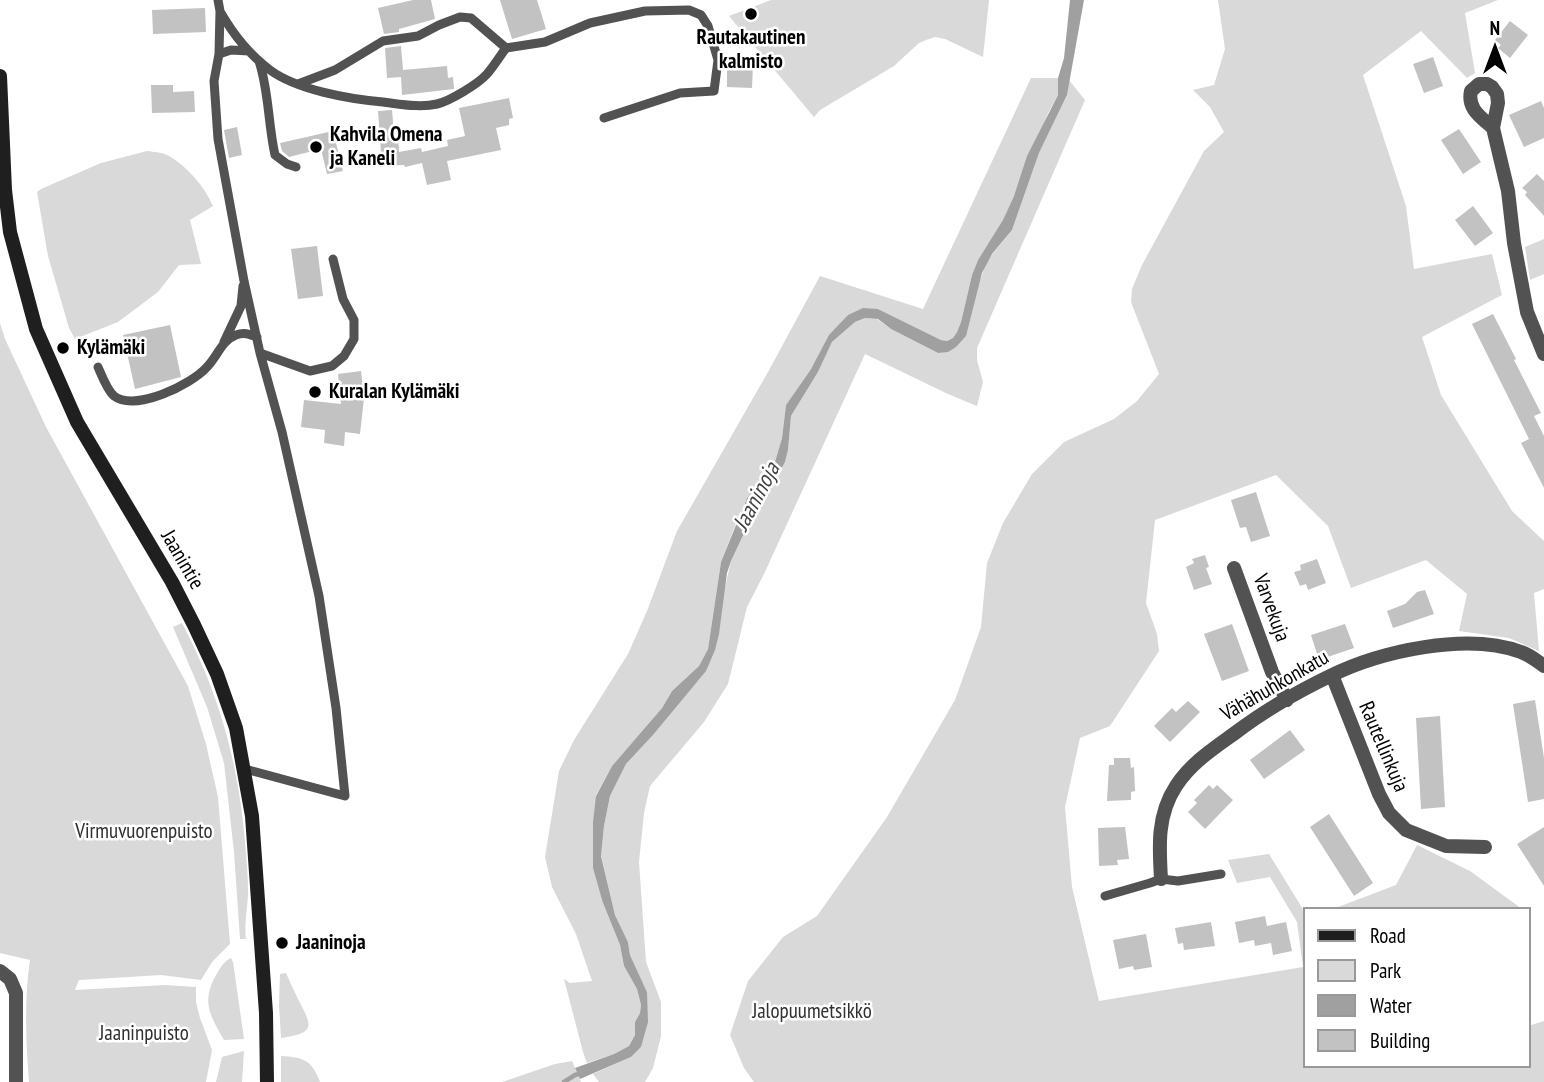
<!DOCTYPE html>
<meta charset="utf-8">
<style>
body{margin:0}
#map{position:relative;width:1544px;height:1082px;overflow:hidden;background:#fff;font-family:"PT Sans Narrow",sans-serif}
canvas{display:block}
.legend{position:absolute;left:1303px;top:907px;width:228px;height:161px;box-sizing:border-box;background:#fff;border:2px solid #999;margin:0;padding:9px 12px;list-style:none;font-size:21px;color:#000}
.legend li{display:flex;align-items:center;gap:14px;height:35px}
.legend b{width:35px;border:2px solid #999}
.north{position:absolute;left:1460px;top:14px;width:70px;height:70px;-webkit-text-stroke:5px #fff;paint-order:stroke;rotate:0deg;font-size:19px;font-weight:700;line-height:28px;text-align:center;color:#000}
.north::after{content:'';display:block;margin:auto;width:24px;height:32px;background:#000;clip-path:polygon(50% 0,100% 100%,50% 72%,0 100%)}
</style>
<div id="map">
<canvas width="1544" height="1082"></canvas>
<ul class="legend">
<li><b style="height:9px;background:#1f1f1f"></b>Road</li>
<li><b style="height:19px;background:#d9d9d9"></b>Park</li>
<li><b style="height:19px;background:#a0a0a0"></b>Water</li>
<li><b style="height:19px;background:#c2c2c2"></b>Building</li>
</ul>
<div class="north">N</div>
</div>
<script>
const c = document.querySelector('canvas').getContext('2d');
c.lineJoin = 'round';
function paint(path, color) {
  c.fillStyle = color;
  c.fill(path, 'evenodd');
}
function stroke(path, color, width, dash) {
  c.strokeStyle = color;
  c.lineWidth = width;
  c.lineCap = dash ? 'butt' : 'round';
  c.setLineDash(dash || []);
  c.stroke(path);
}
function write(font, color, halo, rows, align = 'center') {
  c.font = font + ' "PT Sans Narrow",sans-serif';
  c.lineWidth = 5;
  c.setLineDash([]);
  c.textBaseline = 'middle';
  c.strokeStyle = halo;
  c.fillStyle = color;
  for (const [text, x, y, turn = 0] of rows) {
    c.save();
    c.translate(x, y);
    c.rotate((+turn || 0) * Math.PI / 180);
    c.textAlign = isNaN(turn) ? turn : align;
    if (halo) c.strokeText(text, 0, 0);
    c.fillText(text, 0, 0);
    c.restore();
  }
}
paint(new Path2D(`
 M771 0H989L983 57 945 39 935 37 926 40 919 43 894 66 820 110 814 117 729 16Z
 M1218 0H1498L1465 13 1475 73 1467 78 1421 31 1363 75 1406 206 1414 269 1492 254 1502 295 1422 337 1441 395 1512 511 1544 541V589L1534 593 1539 651 1509 638 1459 631 1467 594 1426 560 1351 588 1328 526 1276 475 1155 520 1146 603 1157 634 1159 651 1110 726 1080 738 1065 807 1072 887 1099 1001 1303 967 1297 922 1270 877 1237 883 1228 860 1269 854 1304 911V1066H1528V1026L1544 1021V1082H754L744 1068 730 1035 748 981 783 937 817 916 887 817 955 700 981 627 987 563 1003 523 1032 474 1064 442 1114 419 1137 401 1159 374 1131 302 1132 289 1142 265 1204 151 1224 132 1210 107 1193 90 1214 85 1225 49Z
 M1031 78H1058V95L1048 113 1014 196 1003 221 978 260 972 275 961 322 957 332 953 338 947 341 941 340 878 309 848 315 786 405 782 438 775 463 747 498 738 518 721 562 708 649 699 666 672 691 662 708 612 766 596 795 603 903 620 945 624 966 637 989 641 1005 640 1013 635 1022V1035L629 1046 614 1054 587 1063 583 1052 564 979 570 983 592 981 576 934 552 887 545 857 559 771 574 740 628 654 647 611 677 531 768 372 820 276 923 309Z
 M1069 80 1085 100 977 348V360L983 382 977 406 948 394 865 354 764 574 747 607 728 684 704 722 650 786 644 813 639 862 646 962 661 1002V1036L653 1068 645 1082H599L593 1074 631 1057 641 1047 647 992 630 955 628 942 615 915 601 855 604 826 610 796 626 764 653 735 706 670 731 561 760 499 778 475 785 462 788 450 791 416 818 372 832 342 855 322 865 318 877 319 891 329 938 353 956 347 987 261 1012 230 1039 153 1067 95Z
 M147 151C154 152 163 152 169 156 188 167 204 186 213 206L190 220 201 264 179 265 158 292 118 322 75 339 69 328 48 256 37 192 41 189 101 163Z
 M1544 239V274L1530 280 1525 247Z
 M0 323 5 339 46 427 188 686 206 744 218 797 230 944 212 962 201 980 161 975 79 980 75 990 165 985 196 987V1002L200 1018 212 1050 206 1082H29C26 1042 24 1000 30 960L0 953Z
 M182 623C221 697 240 769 246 853 247 866 248 879 248 891 248 907 244 922 246 939H240L234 852 224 763 207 707 173 627Z
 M1417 845 1470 871 1522 909H1333L1396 885Z
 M231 958 233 962 244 1039 224 1040C210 1015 201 1002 216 975 221 967 223 962 231 958Z
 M286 973C290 982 294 991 298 999 312 1026 317 1033 281 1038L279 1005 280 974Z
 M244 1051 242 1082H216L222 1057Z
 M281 1056C303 1057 312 1060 320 1082H281Z
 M572 1061 581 1082H502L555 1064Z`), '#d9d9d9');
paint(new Path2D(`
 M1070 0H1084L1067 95 1039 153 1012 230 992 254 982 273 966 336 956 347 948 352 938 353 891 329 878 319 865 318 855 322 832 342 818 372 791 416 788 450 785 462 778 475 760 499 731 561 727 573 719 634 715 650 706 671 653 735 626 764 610 796 604 826 601 856 615 915 628 942 630 955 647 992 648 1022 641 1047 631 1057 580 1079 575 1068 614 1054 629 1046 635 1035V1022L640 1013 641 1005 637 989 624 966 620 945 603 903 593 868V822L596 796 612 766 662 708 672 691 699 666 708 649 721 562 747 498 775 462 782 438 786 405 811 369 829 335 848 315 863 308 878 309 941 340 947 341 953 338 957 332 961 322 972 275 978 260 1003 220 1014 196 1027 156 1058 95V78L1064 58Z`), '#a0a0a0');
stroke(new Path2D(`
 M564 1082 575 1075 582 1073`), '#a0a0a0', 4.5);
paint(new Path2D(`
 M413 0H431L435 19 399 29V32L384 34 378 8Z
 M500 0H537L546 29 512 39Z
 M205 8 206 32 153 34 152 10Z
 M1510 21 1528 35 1510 58 1498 48 1501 45 1495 40Z
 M401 46 403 70 447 66 448 78 453 77 454 89 402 95 401 77 387 78 385 48Z
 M1433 57 1443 86 1424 93 1413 64Z
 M727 63 753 64 752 88 727 87Z
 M151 85H173V92L194 91 195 112 152 113Z
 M509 98 513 118 509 119V125L496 128 501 150 447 161 451 180 427 185 422 163 405 167 404 165 382 166 378 111 392 110 394 134H398L399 152 421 148 422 152 448 146 447 140 465 136 459 108Z
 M1541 101 1544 108V138L1524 147 1509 115Z
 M237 127 242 155 229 158 224 130Z
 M1459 129 1481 162 1463 174 1441 140Z
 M333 131 343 171 327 174 321 149 289 157 282 151 280 143Z
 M1537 174 1544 181V216L1525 195 1527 192 1522 188Z
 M1473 206 1493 233 1475 246 1455 220Z
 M317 246 323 296 298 299 291 249Z
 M1493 314 1516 359 1514 360 1541 413 1534 416 1544 436V488L1521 443 1529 439 1472 324Z
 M170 325 181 377 135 389 123 335Z
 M361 371 364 398 360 434 345 432 344 446 324 443 325 430 301 427 304 400 341 404 338 374Z
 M1256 492 1270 536 1251 542 1246 527 1240 528 1231 500Z
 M1205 555 1209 567 1206 568 1212 584 1194 590 1186 567 1194 563 1192 559Z
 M1317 559 1326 583 1308 590 1306 584 1300 586 1294 572 1301 570 1300 565Z
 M1425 590 1434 614 1393 628 1387 611 1405 604 1417 592Z
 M1232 624 1249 671 1222 681 1204 634Z
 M1345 624 1354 648 1319 660 1311 635Z
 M1535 700 1544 758V799L1528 802 1513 704Z
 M1188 701 1200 712 1170 742 1154 726 1172 708 1176 712Z
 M1440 716 1445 807 1421 809 1416 718Z
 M1290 730 1305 750 1264 779 1250 760Z
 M1114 758H1130L1131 768 1134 767 1135 791 1131 792V800L1107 801 1109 765H1114Z
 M1209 785 1213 789 1217 785 1233 800 1205 829 1188 812 1197 803 1194 800Z
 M1329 814 1373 883 1354 896 1310 827Z
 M1125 827 1129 859 1117 860 1118 865 1099 866 1098 828Z
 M1544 827V886L1517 844Z
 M1265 916 1267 926 1286 922 1292 951 1273 955 1271 943 1255 946 1254 940 1239 943 1235 922Z
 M1211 922 1215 946 1184 950 1183 943 1178 944 1175 928Z
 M1146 934 1152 967 1134 970 1133 966 1119 969 1113 940Z`), '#c2c2c2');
stroke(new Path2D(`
 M218 0 220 11 219 54 214 81 218 139 244 281 260 353 282 432 319 596 336 708 345 796 245 769
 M221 13C233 34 250 55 270 70 297 90 349 99 383 102 400 104 420 108 437 104 450 101 478 84 487 74 494 66 500 56 506 48L545 42 590 23 645 11 689 10 701 15 708 26 718 60 714 91 680 93 604 118
 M219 54 231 50 249 51
 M259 61C269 91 268 124 275 155L287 164 296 167
 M298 84 335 70 383 41 418 36 439 25 460 17 471 18 506 48
 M224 342 241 306 243 286
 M260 353 310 371 332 366 344 356 354 339V320L343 299 333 259
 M98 367C102 376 107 390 114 396 135 412 191 385 207 367 217 357 222 340 236 335 244 332 249 334 257 337
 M1105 896 1150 883 1161 879 1178 881 1221 874`), '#525252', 9);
stroke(new Path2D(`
 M1493 128C1481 117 1467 109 1471 91L1479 84H1487L1492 87 1497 94 1498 103 1493 128 1508 191 1514 243 1527 312 1544 354
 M1234 568 1272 672 1287 700
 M1332 675 1379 794 1389 813 1406 830 1446 846 1485 847
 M1161 879C1159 846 1157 815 1176 786 1191 763 1213 749 1235 733 1264 711 1297 692 1330 676 1381 651 1467 632 1521 652 1530 655 1537 661 1544 666
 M0 971 10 979 16 993V1082`), '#525252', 14);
stroke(new Path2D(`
 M0 76 5 190 10 232 36 329 77 422 172 582 194 625 217 674 236 728 252 816 266 1013 267 1082`), '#1f1f1f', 14);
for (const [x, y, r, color] of [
 [751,14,7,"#000"],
 [316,147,7,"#000"],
 [63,348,7,"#000"],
 [315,392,7,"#000"],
 [282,943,7,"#000"]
]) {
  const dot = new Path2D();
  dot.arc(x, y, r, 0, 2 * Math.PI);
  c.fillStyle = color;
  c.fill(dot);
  stroke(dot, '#fff', 2.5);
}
write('bold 21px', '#000', '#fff', [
 ["Rautakautinen",751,38,"center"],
 ["kalmisto",751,62,"center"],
 ["Kahvila Omena",330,135],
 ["ja Kaneli",330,159],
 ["Kylämäki",77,348],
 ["Kuralan Kylämäki",329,392],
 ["Jaaninoja",296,943]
], 'left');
write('21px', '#000', '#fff', [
 ["Jaanintie",182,560,60],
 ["Varvekuja",1271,608,70],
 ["Vähähuhkonkatu",1275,686,-30],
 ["Rautellinkuja",1383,747,67]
]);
write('21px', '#303030', '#fff', [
 ["Virmuvuorenpuisto",144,832],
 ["Jalopuumetsikkö",812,1012],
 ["Jaaninpuisto",144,1034]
]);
write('italic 23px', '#414141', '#fff', [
 ["Jaaninoja",757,497,-62]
]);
</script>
